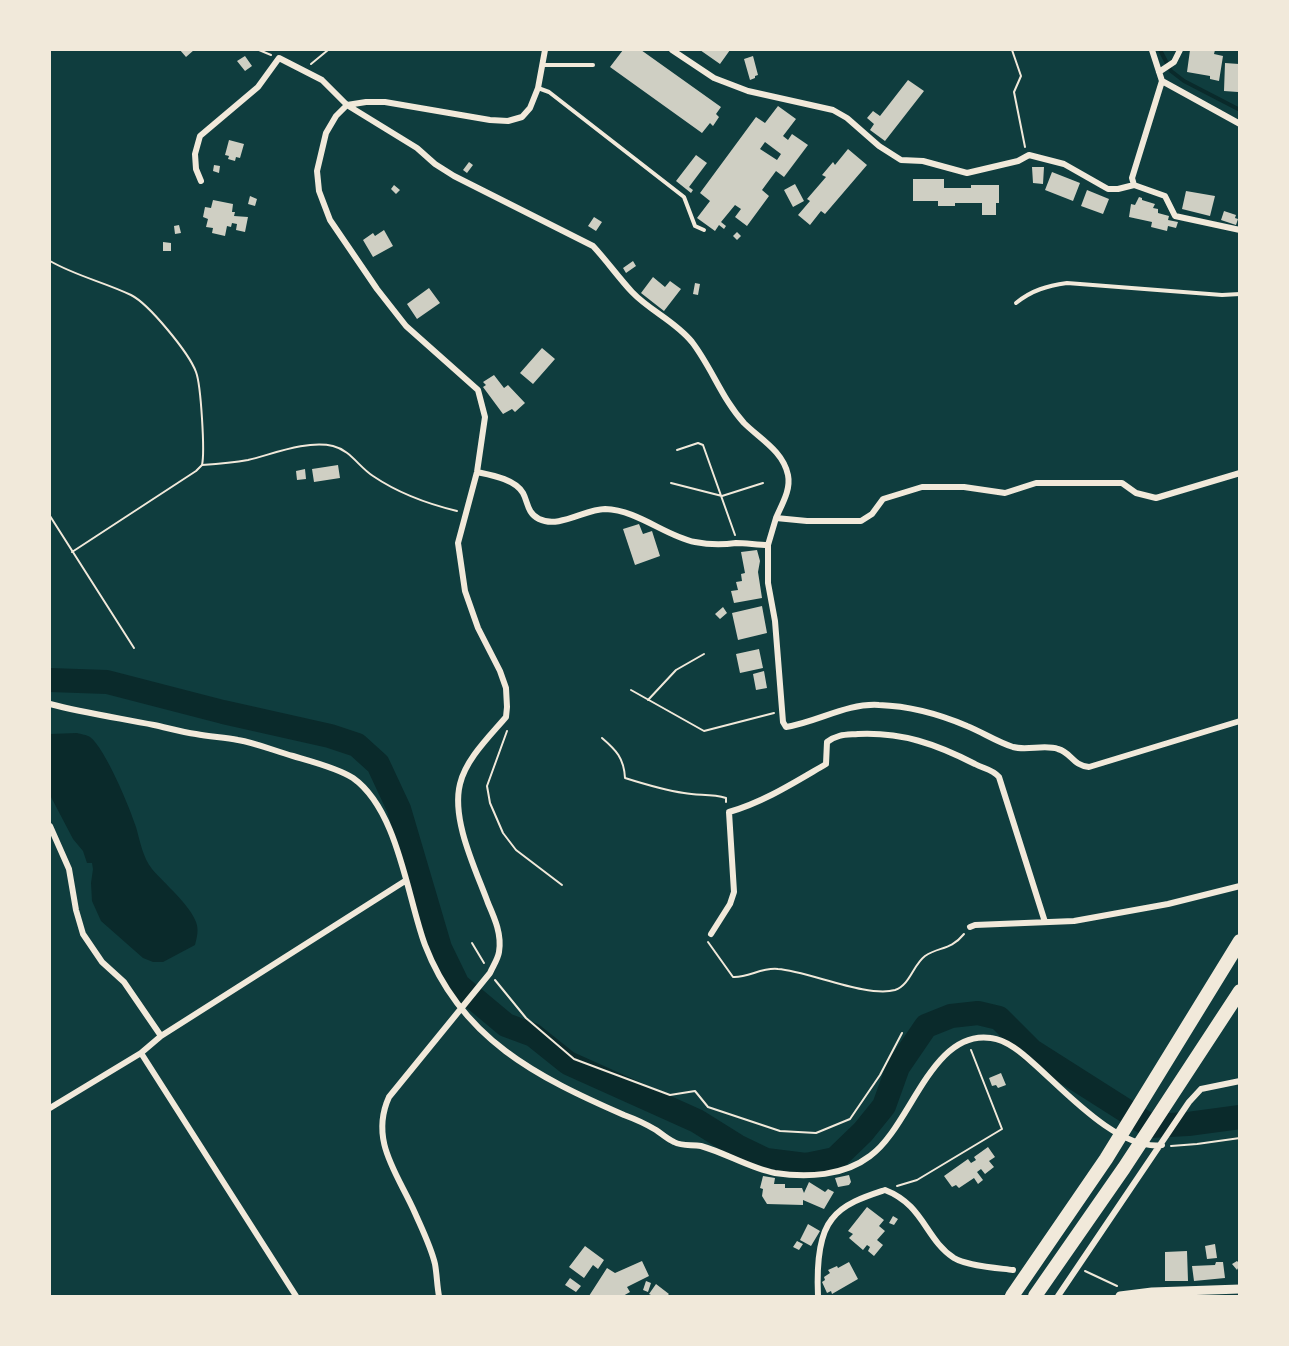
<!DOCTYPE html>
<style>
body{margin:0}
#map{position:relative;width:1289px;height:1346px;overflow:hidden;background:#0f3d3e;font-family:"Fira Sans",sans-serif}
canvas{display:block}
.frame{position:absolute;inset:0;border:51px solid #f1e9da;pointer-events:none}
</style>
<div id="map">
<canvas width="1289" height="1346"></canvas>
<div class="frame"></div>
</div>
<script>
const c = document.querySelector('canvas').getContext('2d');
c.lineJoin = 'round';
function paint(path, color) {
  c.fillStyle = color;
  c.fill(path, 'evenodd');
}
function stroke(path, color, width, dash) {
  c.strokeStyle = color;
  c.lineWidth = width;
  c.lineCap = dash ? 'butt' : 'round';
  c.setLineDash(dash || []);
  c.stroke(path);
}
paint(new Path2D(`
 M77 733C81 734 87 735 90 737 105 748 130 808 136 827 140 841 143 858 152 869 165 884 190 905 196 922 199 930 197 937 195 945L163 962H153L143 958 101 921 92 901 91 883 93 869 92 863H87L83 851 73 839 51 797 50 791V734Z`), '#0a2a2b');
stroke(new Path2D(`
 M1160 50 1171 71 1184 81 1240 110`), '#0a2a2b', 4);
stroke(new Path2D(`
 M50 680 107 682 223 712 330 736 357 745 378 764 399 809 440 948 458 985 506 1025 533 1035 568 1063 697 1121 737 1146 766 1160 806 1165 835 1159 863 1132 884 1106 898 1067 926 1026 951 1016 978 1013 999 1018 1032 1051 1150 1126 1188 1124 1240 1117`), '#0a2a2b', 24);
paint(new Path2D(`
 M180 50H194L186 57Z
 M623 50H641L721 107 716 114 719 117 713 126 710 123 702 133 610 67Z
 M700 50H730L720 64Z
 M1190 50H1215L1214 54 1223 56 1219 81 1210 79V76L1187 72Z
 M245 56 252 66 245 71 237 61Z
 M753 56 758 75 755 76V78L750 80 744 59Z
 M1225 63 1239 64 1238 92 1224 91Z
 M908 80 924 91 885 141 870 130 874 124 867 118 873 111 880 116Z
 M778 106 796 119 783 136 788 140 792 134 808 145 784 177 776 171 762 190 769 196 747 226 735 217 741 209 735 205 721 222 726 226 724 229 719 225 715 231 697 218 710 201 700 193 756 117 765 123ZM765 142 781 154 777 160 760 149Z
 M229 140 244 144 240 158 236 157 235 161 228 159 229 156 225 155Z
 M848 149 867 165 825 214 821 211 810 225 798 215 810 201 807 199 826 177 822 175 833 162 835 165Z
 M696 155 707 163 689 187 693 190 691 193 676 181Z
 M469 162 473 165 467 173 463 170Z
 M214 165 220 166 219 173 213 171Z
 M1032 167H1044L1043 184 1033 183Z
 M1052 172 1080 183 1073 201 1045 190Z
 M913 179H944V188H971V185H999V203H996V215H982V203H955V206H938V201H913Z
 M795 184 804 201 793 207 784 190Z
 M394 185 400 190 396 194 391 189Z
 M1087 190 1109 199 1103 214 1081 206Z
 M1186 191 1215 196 1210 216 1182 209Z
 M250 196 257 199 255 206 248 204Z
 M1139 197 1142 198V200L1155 204 1153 208 1158 209V213L1169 216 1168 220 1178 222 1176 228 1168 226 1167 231 1151 227 1152 222 1129 217 1131 204 1135 205Z
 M213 200 233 204 232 212H235L234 216 248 217 245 232 236 230 237 224 232 223 231 227 227 226 225 236 212 233 213 228 206 227 208 219 203 217 205 207 211 208Z
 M1224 211 1236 215 1235 218 1238 219 1236 225 1221 220Z
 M594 217 602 222 596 231 588 226Z
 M179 225 181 233 175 234 174 226Z
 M384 230 393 246 373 257 363 240 373 233 375 236Z
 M737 232 741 236 737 240 733 236Z
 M163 242 171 243V251H163Z
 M633 261 636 266 626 273 623 268Z
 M653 277 665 287 670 281 681 289 664 311 641 293Z
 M695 283 700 284 698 295 693 294Z
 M429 288 440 303 417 319 407 304Z
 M542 348 555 359 533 384 520 373Z
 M494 375 504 388 508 385 525 403 515 412 512 409 503 414 483 387 486 385 483 382Z
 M338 465 340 478 314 482 312 469Z
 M305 469 306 479 297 480 296 471Z
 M639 524 643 534 652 531 660 556 635 565 623 529Z
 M757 550 760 561 758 572 762 598 734 603 731 591 738 590 736 582 742 581 741 574 745 573 741 552Z
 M762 606 767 633 738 640 732 613Z
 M723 607 727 613 720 619 715 614Z
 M759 649 763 668 740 673 736 654Z
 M764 671 767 688 756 690 753 674Z
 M1001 1073 1006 1085 998 1088 996 1085 992 1086 989 1078Z
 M988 1147 995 1157 989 1161 994 1167 985 1174 981 1169 977 1172 983 1180 978 1184 974 1178 959 1188 956 1185 952 1187 944 1176 968 1159 971 1163 976 1160 974 1157Z
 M849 1175 851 1182 849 1185 838 1187 835 1178Z
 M763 1176 775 1178 774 1184H785V1188H802L804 1193 809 1182 825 1192 828 1189 834 1192 824 1209 803 1200V1205L767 1204 762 1196 763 1189 760 1188Z
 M867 1207 884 1220 879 1226 885 1231 877 1240 883 1245 874 1256 868 1251 870 1247 867 1245 863 1250 849 1238 853 1234 848 1231Z
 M893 1216 898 1219 894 1225 889 1223Z
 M808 1224 820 1231 811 1246 800 1240Z
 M797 1241 803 1244 799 1250 793 1247Z
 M1215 1244 1217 1258 1207 1259 1205 1246Z
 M585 1246 604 1260 598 1269 593 1265 584 1278 569 1267Z
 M1187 1251 1188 1281H1165V1252Z
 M642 1261 649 1276 627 1287 630 1292 623 1296H589L607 1268 615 1273Z
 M1237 1261 1240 1264 1237 1270 1232 1264Z
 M849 1262 858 1279 832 1294 831 1291 827 1293 822 1282 825 1280 824 1277 830 1273 828 1270 837 1266 838 1268Z
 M1216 1262H1223L1225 1278 1194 1281 1192 1266 1215 1265Z
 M570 1278 581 1286 576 1292 565 1285Z
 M646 1281 651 1283 648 1292 643 1290Z
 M656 1284 669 1294 667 1296H653L649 1294Z`), '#cfcfc3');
stroke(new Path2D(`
 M259 50 271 55
 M1012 50 1021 76 1014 92 1025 147
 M311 64 328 50
 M50 261C76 276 104 282 131 295 149 304 189 353 196 372 201 385 205 452 202 465L196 471 72 552
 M677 450 698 443 703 445 735 535
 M202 465C218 464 232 463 248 460 273 454 307 440 333 446 350 450 359 467 373 476 398 493 428 504 457 511
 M671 483 722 496 763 483
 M50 516 134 648
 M631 690 704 731 774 713
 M648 700 676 670 704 654
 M507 731 487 786 490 803 503 833 516 850 562 885
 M602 738C616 750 624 758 625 778 644 784 663 790 684 793 698 796 711 793 726 798V802
 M708 942 733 977C748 978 762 967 778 969 808 971 867 998 895 990 910 985 913 965 925 956 940 946 950 951 964 934
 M472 943 484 963
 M495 980 526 1018 574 1059 670 1095 695 1091 708 1107 780 1131 816 1133 850 1119 880 1075 902 1033
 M1171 1146 1197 1144 1240 1138
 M897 1186 917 1180 1002 1129 971 1050
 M1085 1271 1117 1286`), '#f1e9da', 2);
stroke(new Path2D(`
 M543 65H593
 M538 88 549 92 684 197 695 226 704 230
 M1016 303C1032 290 1047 286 1067 283L1222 295 1240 294`), '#f1e9da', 4);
stroke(new Path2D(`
 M672 50 714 78 748 91 833 110 847 118 879 146 901 160 923 161 967 173 1018 161 1029 155 1064 164 1108 189H1118L1134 185 1165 196 1175 216 1240 230
 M1152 50 1162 81 1240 124
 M1159 72 1174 62 1180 50
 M201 181 196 169 195 154 200 136 258 87 279 58 322 80 347 105 417 148 435 164 454 176 593 246C607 261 618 277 632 292 650 311 675 321 692 342 712 368 722 399 744 423 760 439 783 451 788 475 791 490 782 504 776 518
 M1134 185 1132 178 1162 81
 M477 472C491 475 515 479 523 493 528 502 527 513 539 519 559 529 585 509 605 509 638 510 665 536 695 542 710 545 722 545 736 543 746 543 758 545 768 545
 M1240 473 1156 498 1136 493 1122 483H1036L1005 493 964 487H922L883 499 872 514 861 521H807L776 518 768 545V583L775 621 783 722 786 727C818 722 846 703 879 705 909 706 939 714 967 726 982 732 997 742 1013 747 1027 751 1045 744 1058 749 1072 753 1072 765 1089 767L1240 721
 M50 704C84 713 119 718 154 725 168 728 182 732 196 734 210 737 224 737 238 740 256 743 275 751 293 756 310 761 338 768 353 778 398 810 407 896 425 945 461 1039 537 1077 624 1115 635 1119 646 1124 656 1130 662 1134 667 1139 674 1142 683 1147 692 1144 701 1146 726 1153 749 1168 775 1173 807 1178 844 1176 870 1156 911 1127 931 1029 991 1038 1007 1040 1022 1053 1033 1063 1064 1090 1118 1151 1162 1145
 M50 826 69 869 76 910 83 934 102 962 124 982 161 1036
 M970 927 975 925 1074 921 1168 904 1240 886
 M711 934 730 904 734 892 729 812C764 802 795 782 826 764L827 742C838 734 845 735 858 734 902 732 936 744 975 764 984 769 992 769 999 777L1045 922
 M141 1053 296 1296
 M50 1108 141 1053 161 1036 405 881
 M439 1296C437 1286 437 1275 435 1264 431 1247 422 1229 415 1213 398 1174 369 1141 389 1097L490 973C493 966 498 959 499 952 502 935 495 919 488 903 476 870 451 820 460 784 466 759 489 737 506 717L507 707 506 688 500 671 478 628 465 591 458 543 477 472 485 417 478 390 406 326 377 289 330 220 319 191 317 171 326 133 336 116 347 105 366 102H385L490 120 508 121 522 117 530 108 538 88 545 50
 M818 1296C817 1274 817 1237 832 1219 844 1203 867 1196 885 1190 924 1205 925 1239 954 1258 967 1266 998 1268 1013 1270
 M1058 1296 1189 1102 1201 1089 1240 1081`), '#f1e9da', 6);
stroke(new Path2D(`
 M1120 1296 1152 1292 1240 1289`), '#f1e9da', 9);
stroke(new Path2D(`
 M1012 1296 1106 1159 1240 941
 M1035 1296 1124 1168 1240 991`), '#f1e9da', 14);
</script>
